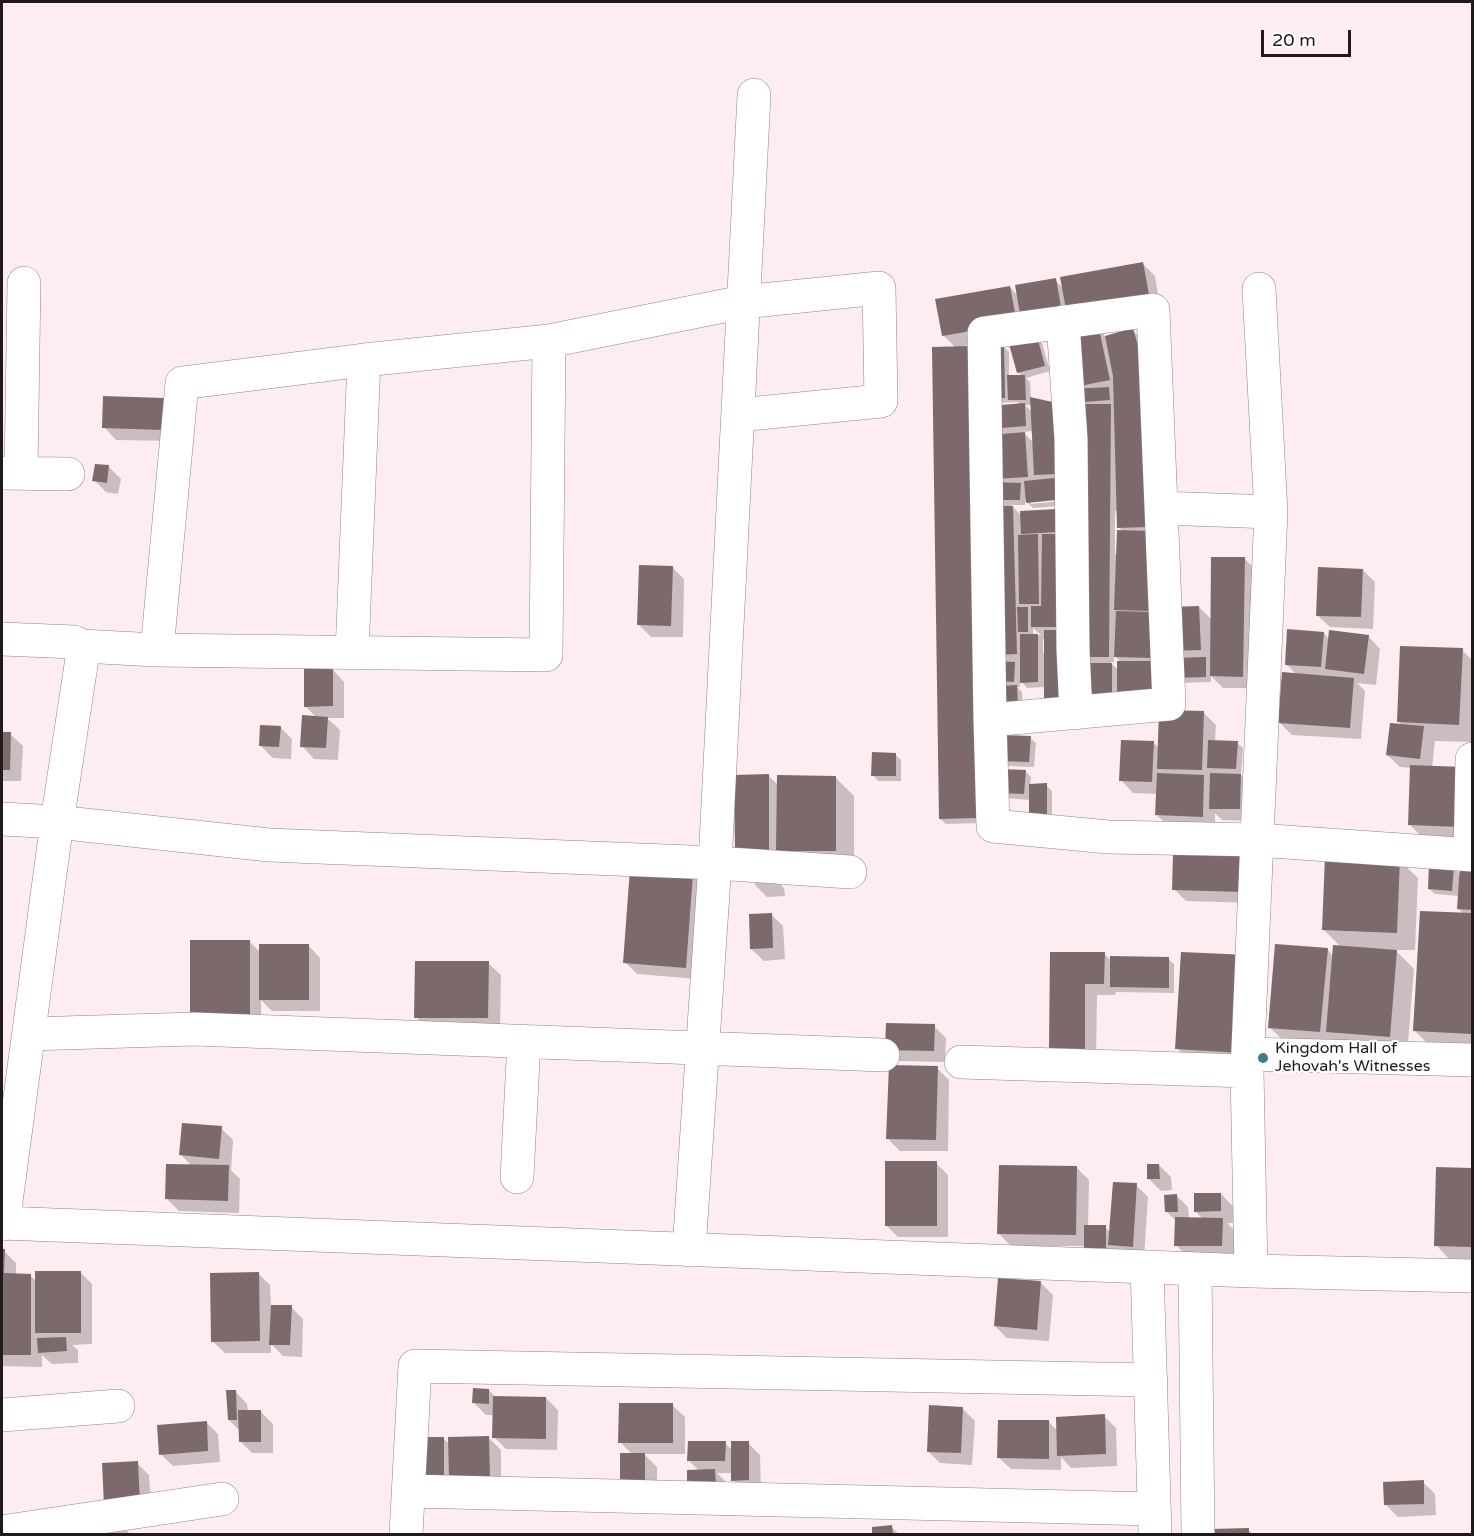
<!DOCTYPE html>
<style>
body{margin:0}
#map{position:relative;width:1474px;height:1536px;overflow:hidden;background:#fdedf0;font-family:"Varela Round",sans-serif}
canvas{display:block}
.frame{position:absolute;inset:0;border:3px solid #211a1b;pointer-events:none}
.scale{position:absolute;left:1261px;top:30px;width:90px;height:27px;box-sizing:border-box;border:3px solid #211a1b;border-top:0;padding-left:8px;font-size:18px;line-height:21px;white-space:nowrap;color:#211a1b;-webkit-text-stroke:4px #fff;paint-order:stroke}
</style>
<div id="map">
<canvas width="1474" height="1536"></canvas>
<div class="frame"></div>
<div class="scale">20 m</div>
</div>
<script>
const c = document.querySelector('canvas').getContext('2d');
c.lineJoin = 'round';
function paint(path, color) {
  c.fillStyle = color;
  c.fill(path, 'evenodd');
}
function stroke(path, color, width, dash) {
  c.strokeStyle = color;
  c.lineWidth = width;
  c.lineCap = dash ? 'butt' : 'round';
  c.setLineDash(dash || []);
  c.stroke(path);
}
function write(font, color, halo, rows, align = 'center') {
  c.font = font + ' "Varela Round",sans-serif';
  c.lineWidth = 4.5;
  c.setLineDash([]);
  c.textBaseline = 'middle';
  c.strokeStyle = halo;
  c.fillStyle = color;
  for (const [text, x, y, turn = 0] of rows) {
    c.save();
    c.translate(x, y);
    c.rotate((+turn || 0) * Math.PI / 180);
    c.textAlign = isNaN(turn) ? turn : align;
    if (halo) c.strokeText(text, 0, 0);
    c.fillText(text, 0, 0);
    c.restore();
  }
}
paint(new Path2D(`
 M1143 264 1155 276 1161 312 964 346 985 823 946 824 940 819 956 348 943 335 1010 287 1018 296 1055 280 1064 289Z
 M1099 330 1106 337 1132 330 1151 348 1166 712 1204 713 1216 725 1215 742 1237 743 1243 748 1241 775 1253 787 1251 821 1222 820 1215 813V828L1168 826 1156 814 1157 794 1133 793 1121 780 1153 742 1160 749 1161 715 1082 704V408L1086 390 1081 385ZM1115 511H1118V527L1123 531 1121 554H1115ZM1114 655 1119 660V671L1110 662H1114Z
 M1037 338 1042 343 1050 371 1026 378 1030 382 1031 398 1070 486 1031 501V504L1070 500 1071 505 1033 508 1025 500V505H1011L1022 516 1056 510 1075 548 1045 687 1027 688 1020 680V687H1017L1022 692 1023 712 1003 687 1007 663 999 654 991 428 1018 405V402L996 403 1003 346 1009 352V377L1022 376 1018 372ZM1025 405H1032L1033 413ZM1033 431 1034 443 1023 432ZM1033 628 1041 635H1033ZM1043 639H1046V653H1043Z
 M163 399 174 441 116 440 104 427Z
 M96 466 109 467 121 479 118 494 106 492 94 480Z
 M1244 558 1256 570 1255 688H1223L1211 676V682L1182 683 1171 650 1199 607 1212 620Z
 M672 567 684 579 683 637H651L639 625Z
 M1363 570 1375 582 1373 629 1330 627 1317 615Z
 M1324 633 1329 639 1368 636 1380 649 1376 685 1357 683 1365 691 1361 739 1292 735 1280 723 1297 675 1286 664Z
 M1462 650 1472 660V742L1435 741 1432 768 1472 838 1421 836 1409 824 1412 768 1400 767 1387 755 1402 725 1399 722Z
 M332 669 344 682V718H327L340 730 338 760 314 759 302 746 317 718 305 706Z
 M280 727 292 739 291 759 273 758 261 746Z
 M2 733 10 734 23 746 21 781H2Z
 M1030 738 1036 743 1034 767 1008 766 1002 761Z
 M895 754 901 760V781H878L873 775Z
 M1025 771 1031 777 1030 785H1046L1052 791V820L1030 800 1006 798 1000 793Z
 M769 776 778 785 835 777 854 796V868L748 863Z
 M1244 857 1254 903 1186 901 1174 889Z
 M1399 860 1418 878 1415 950H1395L1414 969 1407 1055 1288 1045 1269 1027 1327 949 1333 956 1341 947 1324 930Z
 M1453 867 1461 875 1472 868V1051L1433 1049 1415 1031 1464 914 1458 909 1459 896 1435 894 1429 889Z
 M693 875 705 887 697 979 637 974 625 962Z
 M772 876 784 888 785 896 767 897 755 885 754 877Z
 M771 914 783 926 785 959 764 961 751 949Z
 M249 941 260 952 308 945 320 958V1011H272L261 1000V1029H203Z
 M1051 953H1104L1111 961 1168 959 1174 964V993L1116 992 1115 995H1097L1096 1060H1063L1051 1048Z
 M1182 954 1260 1070 1195 1067 1177 1048Z
 M488 963 501 975 500 1029H428L416 1017Z
 M934 1026 946 1038 945 1062 899 1061 887 1049Z
 M937 1068 949 1080 948 1151H900L888 1139Z
 M221 1128 233 1140 231 1170 240 1179 239 1213 179 1211 167 1199 192 1166 181 1155Z
 M936 1163 948 1175V1237H898L886 1225Z
 M1159 1165 1171 1177 1172 1190 1161 1191 1149 1179Z
 M1077 1168 1089 1180 1088 1227H1105L1111 1233 1136 1185 1148 1197 1144 1258 1098 1259 1085 1246H1011L999 1234Z
 M1438 1168 1472 1169V1264H1454L1436 1245Z
 M1221 1194 1233 1206V1223H1227L1235 1231 1234 1258 1188 1257 1176 1245V1221L1167 1212 1176 1195 1188 1207 1189 1219H1203L1196 1212Z
 M2 1251H4L16 1263V1275H30L36 1281 80 1272 92 1284V1344L72 1345 78 1350V1363L52 1364 42 1355V1367L2 1366Z
 M258 1273 270 1285 271 1306 291 1307 303 1319 302 1357 283 1356 271 1344V1353H225L212 1341Z
 M1041 1283 1053 1295 1049 1341 1007 1338 995 1326Z
 M489 1390 496 1398H546L558 1410 557 1450 506 1449 494 1437V1415H486L474 1403Z
 M235 1391 247 1404 248 1412H261L273 1424V1453H252L240 1441V1431L229 1420Z
 M672 1405 685 1417V1454H644L657 1467V1496H633V1455L620 1442Z
 M963 1409 975 1421 972 1465 940 1463 928 1451Z
 M1104 1416 1116 1428 1117 1466 1071 1468 1061 1457V1470L1011 1469 998 1457 1049 1422 1058 1431Z
 M206 1422 218 1434 220 1462 173 1466 161 1454Z
 M489 1438 501 1450V1487L435 1488 444 1439 450 1445Z
 M725 1443 732 1450 748 1443 760 1455 761 1492H745L733 1480V1473H717L727 1483V1497L689 1461Z
 M137 1463 149 1475 152 1515 106 1505Z
 M1423 1482 1435 1494 1436 1515 1398 1517 1386 1505Z
 M121 1525 130 1534H75Z
 M891 1527 899 1534H874L873 1528Z
 M1213 1530H1248L1253 1534H1213Z`), '#0003');
paint(new Path2D(`
 M1143 262 1150 300 1067 315 1060 277Z
 M1056 278 1062 313 1021 320 1015 285Z
 M1010 286 1017 323 942 336 935 299Z
 M1133 328 1146 375 1150 527 1117 528 1113 376 1105 336Z
 M1099 329 1110 380 1080 386 1070 335Z
 M1037 336 1045 366 1017 373 1009 344Z
 M1004 344 1005 398H989L987 345Z
 M972 346 980 818 939 819 932 347Z
 M1007 375H1025L1026 400H1008Z
 M1109 387 1110 400 1072 403 1071 389Z
 M103 396 164 398 162 430 102 428Z
 M1030 397 1057 403 1059 474 1034 475Z
 M1025 403 1026 426 990 429 988 406Z
 M1081 404H1111L1109 657H1078Z
 M1025 432 1028 477 994 479 991 435Z
 M95 464 109 465 107 483 92 481Z
 M1064 477 1066 499 1026 503 1024 481Z
 M992 482 1021 483 1020 500H991Z
 M994 506H1013L1017 654 997 655Z
 M1057 509 1058 532 1021 534 1020 511Z
 M1117 530 1153 531 1151 611 1114 610Z
 M1038 534 1039 604H1019L1018 535Z
 M1042 534H1064L1063 627H1031V606H1041Z
 M1211 557H1245L1243 677 1210 676Z
 M639 565 673 566 671 626 637 625Z
 M1318 567 1363 569 1361 617 1316 616Z
 M1199 606 1201 650 1169 651 1168 607Z
 M1017 607H1028V632H1018Z
 M1116 611 1154 612 1153 658 1114 657Z
 M1287 629 1324 632 1321 667 1285 665Z
 M1044 630H1061V699H1044Z
 M1329 630 1369 635 1364 674 1325 669Z
 M1020 634H1038V682L1020 683Z
 M1400 646 1463 648 1459 725 1397 722Z
 M1206 657V677L1175 678 1174 658Z
 M996 661 1015 662 1014 682 996 681Z
 M1117 661H1155V703H1117Z
 M1080 663H1112V705H1080Z
 M304 668H333V706L304 707Z
 M1282 672 1354 678 1350 728 1278 723Z
 M1017 685 1018 707 1003 708 1001 686Z
 M1159 710 1204 711 1202 770 1157 769Z
 M302 715 328 717 326 748 300 747Z
 M1390 723 1424 726 1420 759 1386 755Z
 M260 725 281 726 279 747 259 746Z
 M2 732H11L10 770H2Z
 M1002 735 1031 736 1029 762 1000 761Z
 M1121 740 1154 741 1152 782 1119 781Z
 M1208 740 1238 741 1236 769 1207 768Z
 M872 752 896 753V776H871Z
 M1410 765 1464 767 1461 827 1408 825Z
 M1000 769 1026 770 1024 794 999 793Z
 M1157 773 1204 775 1203 817 1155 815Z
 M1210 773 1241 774 1240 809H1209Z
 M769 774V851H735L734 775Z
 M777 775 836 776V851H776Z
 M1047 783V815H1029V784Z
 M1173 853 1244 855 1243 892 1172 890Z
 M1325 856 1400 858 1397 933 1322 930Z
 M1429 865 1454 866 1452 891 1428 889Z
 M1460 865 1472 866V910L1457 909Z
 M630 869 693 874 686 968 623 963Z
 M1420 911 1472 913V1034L1413 1031Z
 M772 913 773 948 750 949 749 914Z
 M190 940H250V1018H190Z
 M259 944H309V1000H259Z
 M1275 944 1328 948 1320 1032 1268 1028Z
 M1333 945 1397 950 1390 1037 1326 1032Z
 M1050 952H1105L1104 984H1085V1049L1049 1048Z
 M1181 952 1248 955 1242 1053 1175 1049Z
 M1110 956 1169 957V988L1110 987Z
 M415 961H489L488 1018H414Z
 M886 1023 935 1024 934 1051 885 1050Z
 M889 1065 938 1066 936 1140 886 1139Z
 M182 1123 222 1126 219 1159 179 1155Z
 M885 1161H937V1226H885Z
 M166 1164 229 1165 228 1201 165 1199Z
 M1147 1164H1159L1160 1179H1147Z
 M999 1165 1077 1166 1076 1235 997 1234Z
 M1436 1167 1472 1168V1247L1434 1246Z
 M1113 1182 1137 1183 1133 1247 1108 1245Z
 M1194 1193H1221V1211L1194 1212Z
 M1177 1194 1178 1212H1165L1164 1195Z
 M1175 1217 1223 1218 1222 1246H1174Z
 M1084 1225H1106V1248H1084Z
 M2 1249H5L4 1273 31 1274V1355H2Z
 M35 1271H81V1333H35Z
 M259 1272 260 1341 211 1342 210 1273Z
 M998 1278 1041 1281 1037 1330 994 1326Z
 M271 1305H292L290 1345H269Z
 M66 1337 67 1351 38 1353 37 1338Z
 M473 1388 489 1389V1404L472 1403Z
 M226 1390H236L237 1420H228Z
 M493 1396 546 1397V1439L492 1438Z
 M619 1403H673V1443H618Z
 M929 1405 963 1407 961 1453 927 1452Z
 M238 1410H261V1442H239Z
 M1105 1414 1106 1454 1057 1456 1056 1417Z
 M998 1420H1049V1459L997 1458Z
 M207 1421 208 1451 159 1455 157 1425Z
 M489 1436 490 1476H449L448 1437Z
 M422 1437H444V1477H421Z
 M688 1441H726L725 1461H687Z
 M731 1441H749V1480L731 1481Z
 M620 1453H645V1485H620Z
 M138 1461 140 1504 104 1506 102 1463Z
 M715 1469 716 1486 687 1487V1470Z
 M1424 1480V1504L1384 1505 1383 1482Z
 M892 1525 893 1534H872V1527Z
 M1249 1528V1534H1212V1529Z`), '#7b696c');
const minor = new Path2D(`
 M1063 322 1071 439 1073 649 1076 713
 M2 473 68 474
 M21 473 24 283
 M1161 508 1271 512
 M2 639 74 642 81 646 83 652 57 822 3 1224
 M81 646 157 650 546 655 549 341
 M157 650 182 383 364 360
 M352 653 364 360 549 341 743 302 879 288 881 401 738 415
 M990 720 1169 704 1153 310 984 333 990 720 993 826 1108 837 1257 840 1472 855
 M2 819 57 822 269 845 715 863 850 872
 M1470 855 1472 759
 M29 1034 194 1029 883 1055
 M1249 1054 1472 1060
 M961 1062 1247 1071
 M517 1177 524 1041
 M2 1223 1251 1271 1472 1276
 M689 1250 715 863 754 95
 M1147 1267 1155 1534
 M1195 1269 1198 1534
 M1251 1271 1247 1071 1271 512 1259 289
 M2 1415 118 1406
 M409 1491 1154 1509
 M2 1532 222 1499
 M406 1534 415 1366 1151 1380`);
stroke(minor, '#948185', 34);
stroke(minor, '#fff', 33);
for (const [x, y, r, color] of [
 [1263,1058,6,"#3b7c8f"]
]) {
  const dot = new Path2D();
  dot.arc(x, y, r, 0, 2 * Math.PI);
  c.fillStyle = color;
  c.fill(dot);
  stroke(dot, '#fff', 2);
}
write('16px', '#211a1b', '#fff', [
 ["Kingdom Hall of",1275,1049],
 ["Jehovah's Witnesses",1275,1067]
], 'left');
</script>
